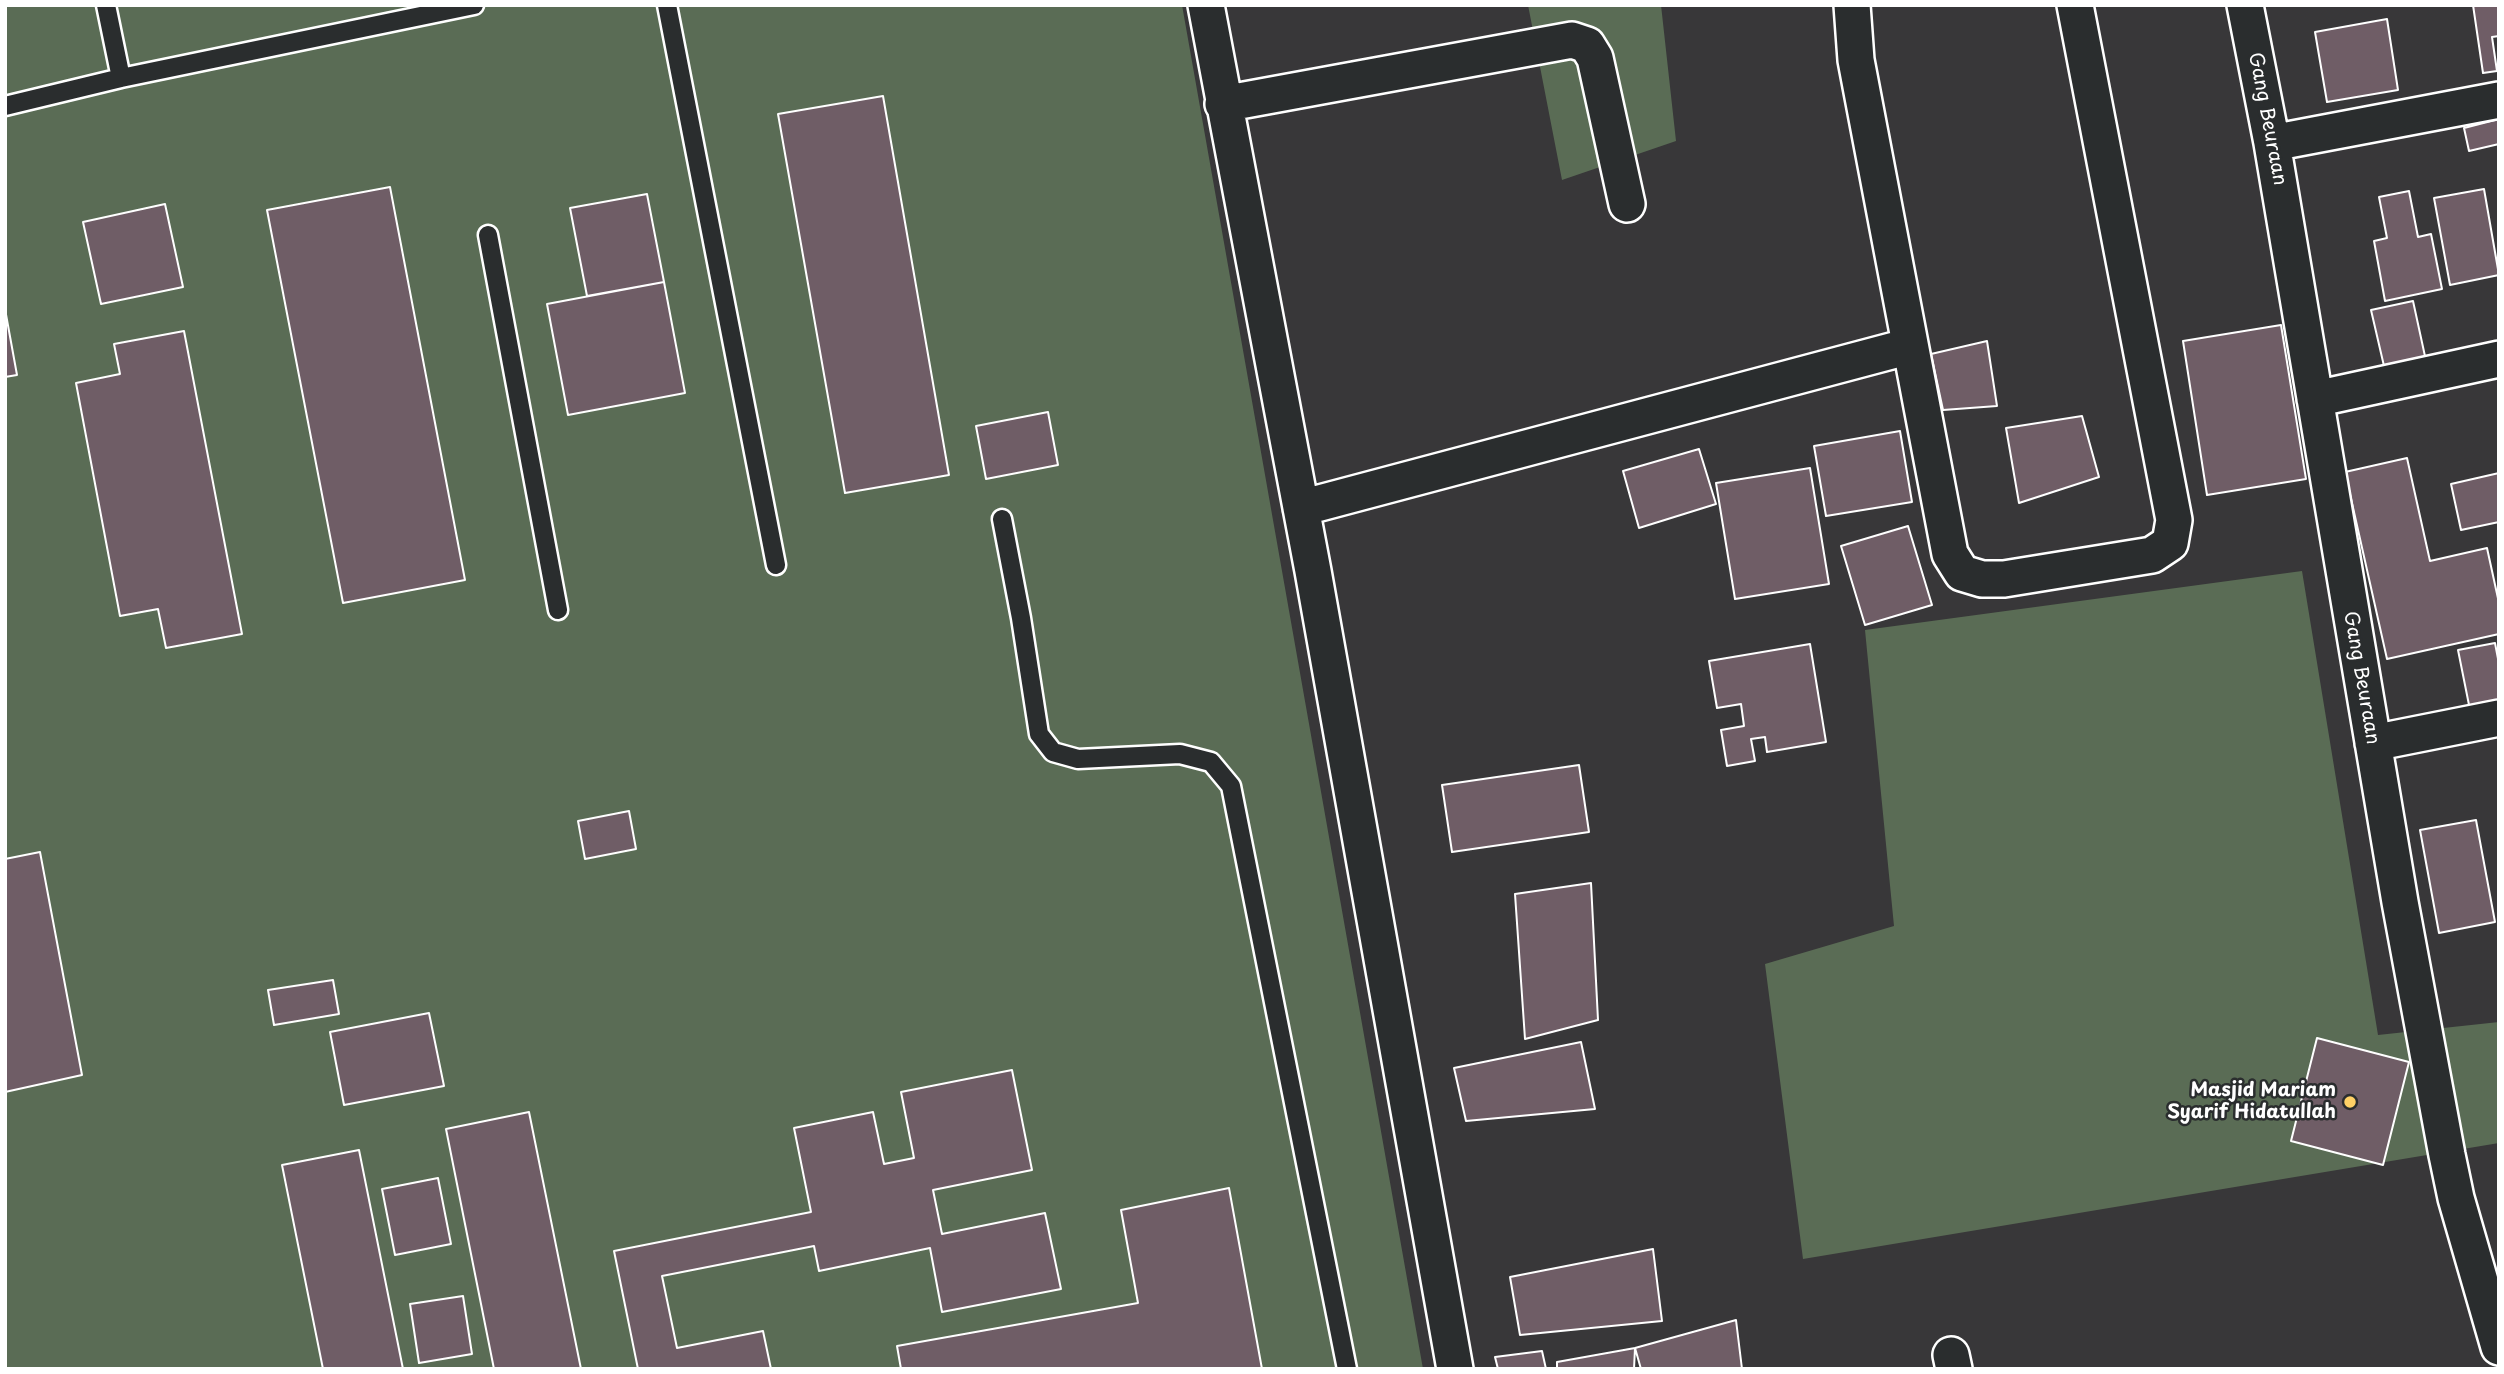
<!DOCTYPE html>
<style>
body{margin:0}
#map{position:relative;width:2504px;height:1374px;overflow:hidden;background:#383739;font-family:"Playpen Sans",sans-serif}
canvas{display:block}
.frame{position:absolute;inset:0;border:7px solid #fff;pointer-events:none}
</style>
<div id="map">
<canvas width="2504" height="1374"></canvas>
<div class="frame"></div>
</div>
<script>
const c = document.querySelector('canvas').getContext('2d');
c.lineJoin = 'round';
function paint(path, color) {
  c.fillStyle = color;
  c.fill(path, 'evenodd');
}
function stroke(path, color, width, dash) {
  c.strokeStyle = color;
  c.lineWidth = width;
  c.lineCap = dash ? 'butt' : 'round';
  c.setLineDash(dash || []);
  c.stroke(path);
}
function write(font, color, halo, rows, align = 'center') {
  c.font = font + ' "Playpen Sans",sans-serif';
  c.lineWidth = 5;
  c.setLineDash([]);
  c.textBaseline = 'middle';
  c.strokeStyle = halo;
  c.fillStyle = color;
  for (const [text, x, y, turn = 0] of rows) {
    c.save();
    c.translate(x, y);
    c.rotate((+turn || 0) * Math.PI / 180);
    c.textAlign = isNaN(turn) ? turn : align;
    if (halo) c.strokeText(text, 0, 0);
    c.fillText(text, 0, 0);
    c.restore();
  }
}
paint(new Path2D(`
 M5 5H1182L1423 1369H5Z
 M1528 5H1661L1676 141 1562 180Z
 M2302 571 2378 1035 2499 1022V1143L1803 1259 1765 964 1894 926 1865 630Z`), '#5a6c55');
const building = new Path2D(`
 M2473 5H2499V36L2492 37 2497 71 2483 73Z
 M2387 19 2398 90 2327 102 2315 32Z
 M883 96 949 475 845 493 778 114Z
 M2499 119V144L2469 151 2464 128Z
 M390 187 465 580 343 603 267 210Z
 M2484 189 2499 275 2450 285 2434 198Z
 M2409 191 2418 237 2431 234 2442 289 2385 301 2374 241 2387 238 2379 197Z
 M647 194 664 282 587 296 570 208Z
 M165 204 183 287 101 304 83 222Z
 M664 282 685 393 568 415 547 304Z
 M2413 301 2428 370 2387 379 2371 310Z
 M5 309 17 375 5 377Z
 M2281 325 2306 479 2207 495 2183 341Z
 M184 331 242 634 166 648 158 609 120 616 76 383 120 374 114 344Z
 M1987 341 1997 406 1943 410 1931 354Z
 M1048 412 1058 465 986 479 976 426Z
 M2082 416 2099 477 2019 503 2006 428Z
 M1900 431 1912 502 1826 516 1814 446Z
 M1699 449 1716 504 1639 528 1623 471Z
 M2407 458 2430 561 2487 548 2499 603V634L2387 659 2345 472Z
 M1810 468 1829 584 1735 599 1716 483Z
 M2499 473V522L2461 530 2451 484Z
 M1908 526 1932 605 1865 625 1841 546Z
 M2495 643 2499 664V715L2472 720 2458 650Z
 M1810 644 1826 742 1767 752 1765 737 1751 739 1755 761 1727 766 1721 730 1744 726 1741 704 1717 708 1709 661Z
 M1579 765 1589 832 1452 852 1442 785Z
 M629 811 636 849 585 859 578 821Z
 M2476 820 2495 922 2439 933 2420 830Z
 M40 852 82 1075 5 1092V859Z
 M1591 883 1598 1020 1525 1039 1515 894Z
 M333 980 339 1014 274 1025 268 990Z
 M429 1013 444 1086 344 1105 330 1032Z
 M2317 1038 2409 1062 2383 1165 2291 1141Z
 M1581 1042 1595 1109 1466 1121 1454 1068Z
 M1012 1070 1032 1170 933 1190 942 1234 1045 1213 1061 1289 942 1312 930 1248 819 1271 814 1246 662 1276 677 1348 763 1331 771 1369H638L614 1251 811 1212 794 1128 873 1112 884 1164 914 1158 901 1092Z
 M529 1112 581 1369H494L446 1129Z
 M359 1150 403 1369H323L282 1165Z
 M438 1178 451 1244 395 1255 382 1189Z
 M1229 1188 1262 1369H901L897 1346 1138 1303 1121 1210Z
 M1653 1249 1662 1321 1520 1335 1510 1277Z
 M463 1296 472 1354 419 1363 410 1304Z
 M1736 1320 1742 1369H1641L1635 1348Z
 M1635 1348 1634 1369H1557V1362Z
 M1542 1351 1546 1369H1498L1495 1357Z`);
paint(building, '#6f5d66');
stroke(building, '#fff', 2);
const service = new Path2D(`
 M106 5 121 78
 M667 5 776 565
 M5 106 121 78 474 5
 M488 235 558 610
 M1002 519 1021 618 1039 734 1053 752 1078 759 1180 754 1211 762 1231 786 1347 1369`);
const minor = new Path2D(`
 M1206 5 1313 571 1455 1369
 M1852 5 1856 60 1950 554 1962 573 1982 579H2004L2152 555 2170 543 2174 520 2075 5
 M2245 5 2272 143 2400 902 2447 1155 2456 1198 2499 1347
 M1223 104 1572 40 1587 45 1595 58 1627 204
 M2272 143 2499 100
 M2315 399 2499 359
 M1301 508 1910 346
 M2373 743 2499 718
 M1951 1355 1954 1369`);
stroke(service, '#fff', 23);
stroke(minor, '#fff', 40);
stroke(service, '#2a2d2e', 18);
stroke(minor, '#2a2d2e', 35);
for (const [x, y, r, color] of [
 [2350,1102,7,"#ffd166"]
]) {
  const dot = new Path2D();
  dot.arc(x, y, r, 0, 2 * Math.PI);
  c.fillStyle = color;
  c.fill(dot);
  stroke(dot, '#2a2d2e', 2.5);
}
write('19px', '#fff', '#2a2d2e', [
 ["Gang Beuraan",2267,119,79],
 ["Gang Beuraan",2361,678,80]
]);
write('bold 19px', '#fff', '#2a2d2e', [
 ["Masjid Mariam",2336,1091],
 ["Syarif Hidatullah",2336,1113]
], 'right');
</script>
